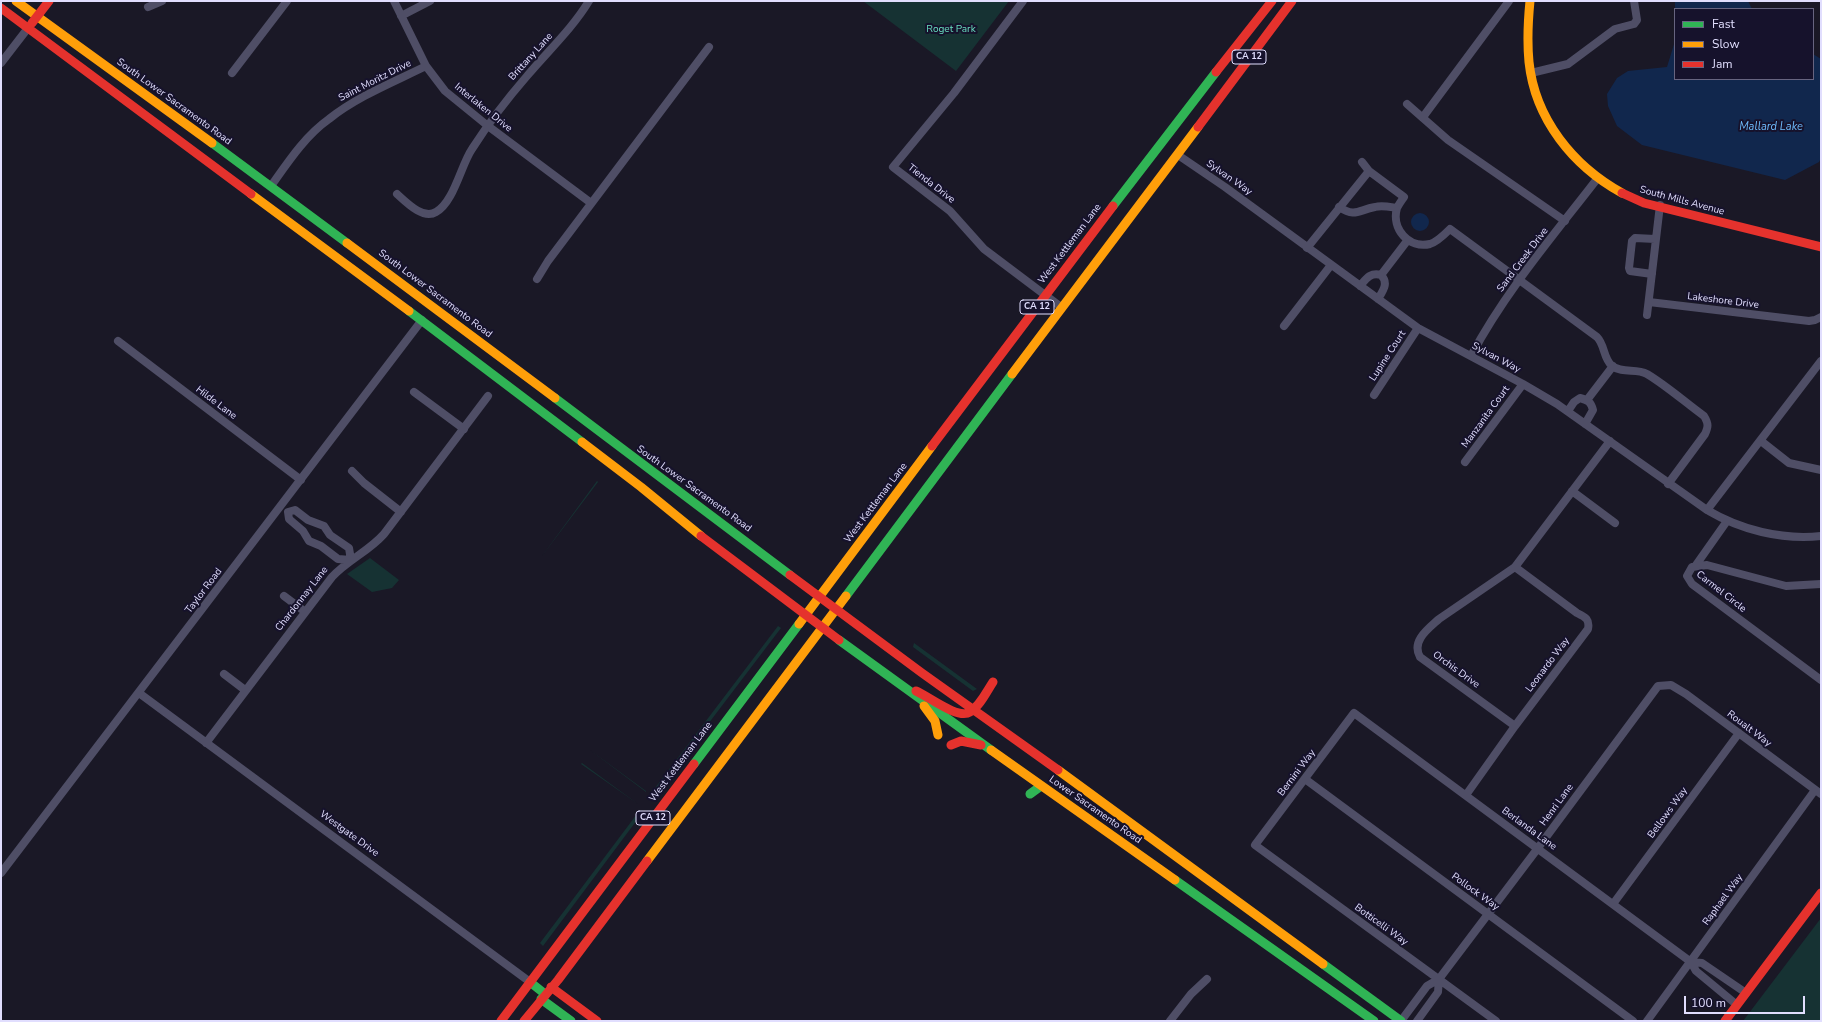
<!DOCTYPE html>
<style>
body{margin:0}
#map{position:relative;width:1822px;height:1022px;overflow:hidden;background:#1a1826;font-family:"Nunito Sans",sans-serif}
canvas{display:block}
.frame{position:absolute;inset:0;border:2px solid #e1defe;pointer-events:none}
.legend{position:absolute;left:1674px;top:8px;width:140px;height:72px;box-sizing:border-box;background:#16122c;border:1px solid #676480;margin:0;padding:5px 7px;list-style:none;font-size:12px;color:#e1defe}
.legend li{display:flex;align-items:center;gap:8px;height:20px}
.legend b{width:20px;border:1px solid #676480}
.scale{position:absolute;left:1684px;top:996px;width:121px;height:18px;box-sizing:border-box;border:2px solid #e1defe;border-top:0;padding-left:5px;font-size:12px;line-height:14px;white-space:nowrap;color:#e1defe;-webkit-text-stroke:3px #16122c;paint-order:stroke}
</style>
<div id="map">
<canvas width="1822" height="1022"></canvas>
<div class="frame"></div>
<ul class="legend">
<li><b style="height:5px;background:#30b455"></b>Fast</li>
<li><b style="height:5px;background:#ff9f0a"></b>Slow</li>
<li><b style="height:5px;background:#e5322d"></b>Jam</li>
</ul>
<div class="scale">100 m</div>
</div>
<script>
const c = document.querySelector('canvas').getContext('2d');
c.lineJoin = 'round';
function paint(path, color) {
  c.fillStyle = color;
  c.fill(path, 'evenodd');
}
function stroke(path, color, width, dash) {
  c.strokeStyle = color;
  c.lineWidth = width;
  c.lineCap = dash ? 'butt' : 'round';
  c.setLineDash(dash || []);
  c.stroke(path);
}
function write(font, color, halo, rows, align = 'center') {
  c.font = font + ' "Nunito Sans",sans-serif';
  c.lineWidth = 4;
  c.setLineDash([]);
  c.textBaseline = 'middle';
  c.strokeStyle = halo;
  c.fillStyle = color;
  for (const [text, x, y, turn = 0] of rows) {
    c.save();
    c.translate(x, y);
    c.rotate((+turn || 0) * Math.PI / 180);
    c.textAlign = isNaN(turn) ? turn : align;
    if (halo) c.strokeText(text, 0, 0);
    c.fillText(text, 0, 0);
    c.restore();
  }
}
paint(new Path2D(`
 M863 1H1009L956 71Z
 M597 481 598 482 542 556Z
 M370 558 399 580 392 588 372 592 347 574Z
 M778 626 781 628 658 790 655 788Z
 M914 643 977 689 973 691 913 647Z
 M590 750 646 791V792Z
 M582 763 638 804 581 764Z
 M637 814 640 816 543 946 540 943Z
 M1821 918V1021H1743Z`), '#163233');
paint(new Path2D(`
 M1675 1H1748L1752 9H1675Z
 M1675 41V79H1813V54L1821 59V158L1819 162 1785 180 1642 145 1617 126 1608 106 1607 94 1617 78 1628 71 1667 67Z
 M1411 222a9 9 0 1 1 18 0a9 9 0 1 1-18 0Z`), '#11274d');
stroke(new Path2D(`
 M394 1 426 66 445 91 488 126 591 203
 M1023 1 954 93 893 167 950 211 984 249 1061 307
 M148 7 162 1
 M401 16 430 1
 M1 63 28 28
 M232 73 287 1
 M1531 73 1568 64 1615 29 1634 24 1637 20 1634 1
 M1407 104 1448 140 1565 221
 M1423 117 1509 1
 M1178 155 1225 187 1418 328 1523 384 1557 404 1707 510C1741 530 1781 540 1821 536
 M1362 162 1369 171 1404 197C1402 200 1399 204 1397 208 1391 229 1409 249 1430 244 1437 242 1444 235 1450 229L1597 337C1605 345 1603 358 1612 366 1623 374 1636 368 1647 374 1667 386 1686 403 1704 416 1709 424 1708 427 1705 434L1668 484
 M271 186C288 162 305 136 329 119 358 96 394 82 426 66
 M397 194C406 202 423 220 436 212 454 202 461 165 472 149 488 124 507 99 527 76 548 51 572 29 589 1
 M1339 207C1356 218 1358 210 1375 207 1382 205 1390 207 1397 208
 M1307 248 1369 171
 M1652 274 1630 271 1629 268 1632 241 1635 238 1655 239
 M537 279 548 261 709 47
 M1360 286C1366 279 1370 272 1381 275L1407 241
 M1378 299C1383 291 1389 283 1381 275
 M1649 302 1809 321 1815 320 1821 317
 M1647 315 1660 205
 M1284 326 1331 265
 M118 341 301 480
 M1471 356C1505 292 1553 236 1597 179
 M414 392 464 429
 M1374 395 1418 328
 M1587 400 1613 366
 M1568 411 1574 402 1580 398C1588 400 1591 402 1593 410L1585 424
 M1761 441 1789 463 1821 470
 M1465 462 1523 384
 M352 471 364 483 401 512
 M1572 491 1615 523
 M295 510 308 520 324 526 330 535 349 548 351 560 338 559 321 546 309 541 303 531 289 519 288 512Z
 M1707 510 1821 361
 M1696 565 1727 521
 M1821 584 1786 586 1707 565 1692 567 1687 576 1692 584 1821 680
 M284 596 304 611
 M224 674 245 690
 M139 693 530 982
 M1515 726 1420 657C1411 641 1428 629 1439 619L1515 567 1610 441
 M206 743 332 577C348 560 369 551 384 534L488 396
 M1305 779 1633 1021
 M1466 795 1515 726 1588 629C1590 619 1585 617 1577 613L1515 567
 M1 873 422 320
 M1613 904 1739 733
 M1691 962 1702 963 1746 993
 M1170 1021 1191 994 1207 979
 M1401 1021 1427 986 1439 979 1538 848 1658 686 1671 685 1686 694 1821 794
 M1417 1021 1438 992 1439 979
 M1496 1021 1255 845 1354 713 1691 962 1696 971 1737 1005
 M1647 1021 1815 790`), '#4f4e66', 8);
stroke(new Path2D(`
 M212 143 347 243
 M1113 206 1216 72
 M409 311 582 442
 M555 398 790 575
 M846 596 1012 374
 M839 640 991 750
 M694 764 799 624
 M1030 794 1041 786
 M1175 880 1374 1021
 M1323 964 1401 1021
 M530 982 545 994
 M541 999 571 1021`), '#30b455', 9);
stroke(new Path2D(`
 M16 1 212 143
 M1530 1C1528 21 1527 41 1529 62 1535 119 1573 166 1622 193
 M251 194 409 311
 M347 243 555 398
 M1012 374 1198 127
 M582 442 641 487 701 536
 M799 624 932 446
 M924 706 935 721 938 735
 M991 750 1175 880
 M1058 770 1323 964
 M647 861 846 596`), '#ff9f0a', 9);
stroke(new Path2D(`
 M1 8 251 194
 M32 23 49 1
 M1216 72 1272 1
 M1198 127 1292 1
 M1622 193 1644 203 1821 247
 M932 446 1113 206
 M701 536 839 640
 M790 575 922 673 1058 770
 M916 691C928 696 958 720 970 712 980 706 987 691 993 682
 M951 745 961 741 981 745
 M551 987 597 1021
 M501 1021 694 764
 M524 1021 558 980 647 861
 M1725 1021 1821 893`), '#e5322d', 9);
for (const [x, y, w] of [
 [1249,57,34],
 [1037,307,34],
 [653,818,34]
]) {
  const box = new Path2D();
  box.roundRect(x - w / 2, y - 7, w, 14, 3);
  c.fillStyle = '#16122c';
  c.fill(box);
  stroke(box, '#e1defe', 1);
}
write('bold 9px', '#e1defe', null, [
 ["CA 12",1249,57],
 ["CA 12",1037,307],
 ["CA 12",653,818]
]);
write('10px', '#69dfc1', '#16122c', [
 ["Roget Park",951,30]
]);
write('10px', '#e1defe', '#16122c', [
 ["Brittany Lane",531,57,-48],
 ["Saint Moritz Drive",375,81,-27],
 ["South Lower Sacramento Road",174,102,36],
 ["Interlaken Drive",483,108,39],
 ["Sylvan Way",1229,178,35],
 ["Tienda Drive",931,184,38],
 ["South Mills Avenue",1682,201,15],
 ["West Kettleman Lane",1070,244,-53],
 ["Sand Creek Drive",1523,260,-53],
 ["South Lower Sacramento Road",435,294,37],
 ["Lakeshore Drive",1723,301,7],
 ["Lupine Court",1388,356,-57],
 ["Sylvan Way",1496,358,28],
 ["Hilde Lane",216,403,37],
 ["Manzanita Court",1486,417,-54],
 ["South Lower Sacramento Road",694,489,36],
 ["West Kettleman Lane",876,503,-53],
 ["Taylor Road",204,591,-53],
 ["Carmel Circle",1721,592,38],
 ["Chardonnay Lane",302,599,-52],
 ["Leonardo Way",1548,665,-53],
 ["Orchis Drive",1456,670,36],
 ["Roualt Way",1749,729,37],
 ["West Kettleman Lane",681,762,-53],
 ["Bernini Way",1297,773,-53],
 ["Henri Lane",1557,805,-54],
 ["Lower Sacramento Road",1095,810,35],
 ["Bellows Way",1668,813,-54],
 ["Berlanda Lane",1529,829,36],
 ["Westgate Drive",349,834,36],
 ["Pollock Way",1475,892,36],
 ["Raphael Way",1723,900,-54],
 ["Botticelli Way",1381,925,36]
]);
write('italic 11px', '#6ebbfc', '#16122c', [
 ["Mallard Lake",1771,127]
]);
</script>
